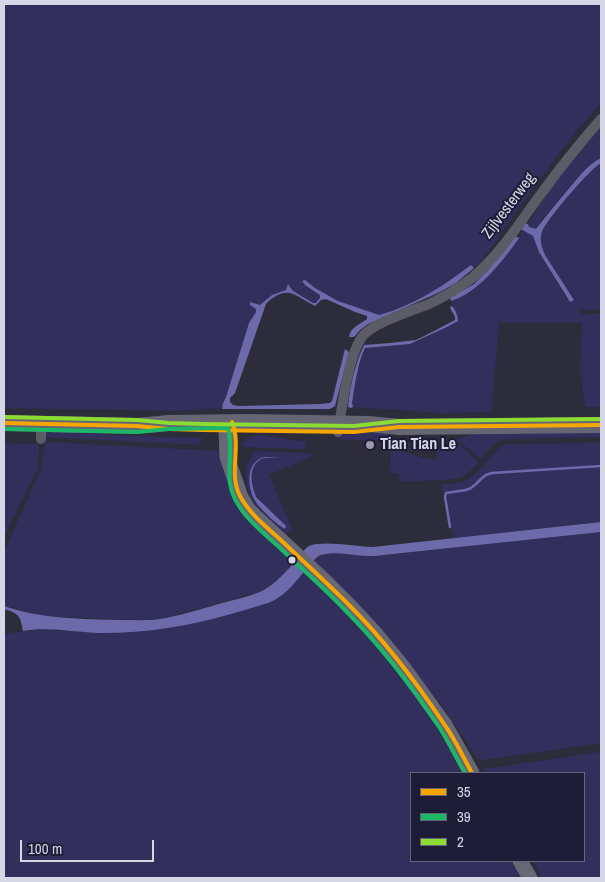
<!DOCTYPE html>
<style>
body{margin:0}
#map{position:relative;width:605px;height:882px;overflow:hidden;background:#2d2c3a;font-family:"Archivo Narrow",sans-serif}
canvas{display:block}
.frame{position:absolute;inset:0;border:5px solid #d6d6e7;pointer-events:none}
.legend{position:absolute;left:410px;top:772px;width:175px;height:90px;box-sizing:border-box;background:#1e1c36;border:1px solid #68667d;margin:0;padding:6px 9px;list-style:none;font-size:15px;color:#d6d6e7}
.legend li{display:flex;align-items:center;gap:10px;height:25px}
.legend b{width:25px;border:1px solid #68667d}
.scale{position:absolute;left:20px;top:840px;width:134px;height:22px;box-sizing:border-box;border:2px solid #d6d6e7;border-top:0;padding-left:6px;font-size:15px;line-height:18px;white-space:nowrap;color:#d6d6e7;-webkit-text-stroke:4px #1e1c36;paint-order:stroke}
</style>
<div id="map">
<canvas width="605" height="882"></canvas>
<div class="frame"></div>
<ul class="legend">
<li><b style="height:6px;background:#f7a600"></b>35</li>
<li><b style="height:6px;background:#1ab867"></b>39</li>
<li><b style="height:6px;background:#8cdc32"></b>2</li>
</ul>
<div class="scale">100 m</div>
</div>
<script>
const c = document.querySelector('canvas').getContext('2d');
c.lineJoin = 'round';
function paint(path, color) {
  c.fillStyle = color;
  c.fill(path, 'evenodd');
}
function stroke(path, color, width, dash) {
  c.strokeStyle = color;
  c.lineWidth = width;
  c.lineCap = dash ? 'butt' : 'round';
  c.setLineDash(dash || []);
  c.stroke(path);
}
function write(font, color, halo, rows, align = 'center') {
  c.font = font + ' "Archivo Narrow",sans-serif';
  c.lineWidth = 4;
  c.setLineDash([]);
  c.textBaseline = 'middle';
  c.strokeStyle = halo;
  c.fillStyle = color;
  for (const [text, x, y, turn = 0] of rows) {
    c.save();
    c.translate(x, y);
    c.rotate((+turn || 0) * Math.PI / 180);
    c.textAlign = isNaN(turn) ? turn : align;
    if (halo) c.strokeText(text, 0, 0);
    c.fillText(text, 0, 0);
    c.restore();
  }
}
paint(new Path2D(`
 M4 4H601V103C569 138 541 177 513 216 500 233 490 253 474 268L471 265C443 286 413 306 379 316L338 301 315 288 304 280 320 295V298L316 303H313L293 291 290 285H288L286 290 272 295 260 305 250 302 256 309V312L249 323 226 397 223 403 222 408 176 411 4 408Z
 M601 124V158L545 216 536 229 529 227 528 224 565 166Z
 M601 163V309C592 310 585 312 578 307L582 315 601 313V407H585L580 370 582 323H499L491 412 441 413 353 407 352 403C355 385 357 365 366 348L410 344 423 339 458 321 451 301C478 293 509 255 523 230L533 236 539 252 567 299 574 300 545 255C542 247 539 241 542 232 546 220 590 169 601 163Z
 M76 429 110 435 201 438V442L199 445 44 437 46 431Z
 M601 429V437L508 439 502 440 495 443 481 459 461 443 453 441 482 431Z
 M385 432 387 433 388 436 387 440H340L338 438V435Z
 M255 435H264L287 438V440L305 441V449L242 447 246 439Z
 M45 442 221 451 232 490 294 562 279 578 262 591 165 618 146 620 109 619 45 616 4 606V552L41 469Z
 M4 443 38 444 39 455 37 469 4 537Z
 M601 443V522L453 538 441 484C448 484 455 484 462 482 477 477 490 454 505 444Z
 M460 445 479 462C472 470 466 476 455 479L399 482V473H390L391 447 422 458 437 459V452L441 446Z
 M254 451 305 453 314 455 269 475 292 528C289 532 287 533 283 534 275 527 260 515 254 507 250 500 244 477 246 469 247 463 252 458 254 451Z
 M601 532V743L483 760 478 759 436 697 418 679 315 566 314 560C329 547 356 557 374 556Z
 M304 571 328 592 377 642 412 690 465 773H411V861H511L520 878H4V634L23 631 46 630 102 633 136 632 177 627 215 618 270 602Z
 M601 752V878H542L533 861H584V773H486L483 769Z`), '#322f5d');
paint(new Path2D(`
 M601 158V163C590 169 546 220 542 232 539 241 542 247 545 255L574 300 570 302 539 252 533 236 521 229 525 223 528 224 529 227 536 229C546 216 556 204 567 191 577 179 587 165 601 158Z
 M515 236 519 238C503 261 478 293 451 301L450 298 474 284 488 270Z
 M471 265 474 268 456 283 440 292 368 324 360 330 354 337H349C350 327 361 324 367 319V316L355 312 326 299 321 300 315 306C308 303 296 294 290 293 281 291 271 298 266 304L235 393 230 398V402L233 405 239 406 320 404 330 403 332 401 345 349 349 352 335 406 330 409H222L223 403 226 397 249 323 256 312V309L250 305V302L260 305 272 295 286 290 288 284 293 291 313 303H316L320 298V295L305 285 302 281 305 280 315 288 338 301 379 315C413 306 443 286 471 265Z
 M452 306C455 309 458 316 458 321L447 327 410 344 365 348C357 365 355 385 352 403L353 407 351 408 348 407C350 386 355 364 364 345L390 343 416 340 434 331 455 320C456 315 451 312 450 307Z
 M264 457 281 458H263C247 466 251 483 256 497L286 526 285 529C276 524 264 512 258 505 247 491 244 463 264 457Z
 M601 522V532L374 556C357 557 338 550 321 555 316 557 313 561 310 565 297 579 287 596 268 603 256 607 244 610 231 614 190 626 147 633 103 633 79 633 47 626 23 631 20 616 20 614 4 609V606C41 619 82 619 121 620 136 620 152 621 166 618 185 614 204 608 222 603 234 600 251 596 262 591 274 585 288 570 296 560 300 556 304 549 309 546 324 540 357 547 373 547Z`), '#6d6aac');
stroke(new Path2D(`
 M450 527 445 497 446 493 466 490 471 488 476 484 482 478 486 475 492 473 601 466`), '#6d6aac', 2.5);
stroke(new Path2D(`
 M338 432C342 408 348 356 362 337 372 323 412 311 429 304 444 297 459 288 472 278 501 254 521 220 544 190 562 165 581 142 601 119
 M41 439V424`), '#5c5c67', 10);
stroke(new Path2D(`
 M232 422 226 431 227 457 241 497 248 509 257 518 325 581 351 607 376 634 403 667 445 725 472 773
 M520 861 530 878`), '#676775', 15);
stroke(new Path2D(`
 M4 423 137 426 168 423 248 422 369 424 399 427 601 425`), '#656574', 16);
stroke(new Path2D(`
 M232 422C242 447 228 473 240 496 250 515 269 529 284 543 306 564 328 584 350 606 385 641 416 682 444 724 455 739 463 757 472 773
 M4 423 137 426 169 429 203 430 354 432 399 427 601 425`), '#f7a600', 4);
stroke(new Path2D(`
 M4 429 137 432 168 429 228 428C235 452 223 476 235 499 245 519 265 534 281 549 302 569 324 588 344 609 380 645 411 685 439 727 449 742 456 758 465 773`), '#1ab867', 4);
stroke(new Path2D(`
 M4 417 137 420 169 423 203 424 354 426 399 421 601 419`), '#8cdc32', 4);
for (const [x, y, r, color] of [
 [370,445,5,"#9b9aaa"],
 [292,560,4.5,"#d6d6e7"]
]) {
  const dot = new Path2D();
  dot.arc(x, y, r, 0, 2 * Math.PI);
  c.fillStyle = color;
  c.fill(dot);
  stroke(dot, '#1e1c36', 2);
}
write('16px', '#d6d6e7', '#1e1c36', [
 ["Zijlvesterweg",509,206,-53]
]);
write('bold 16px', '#d6d6e7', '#1e1c36', [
 ["Tian Tian Le",380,445]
], 'left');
</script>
